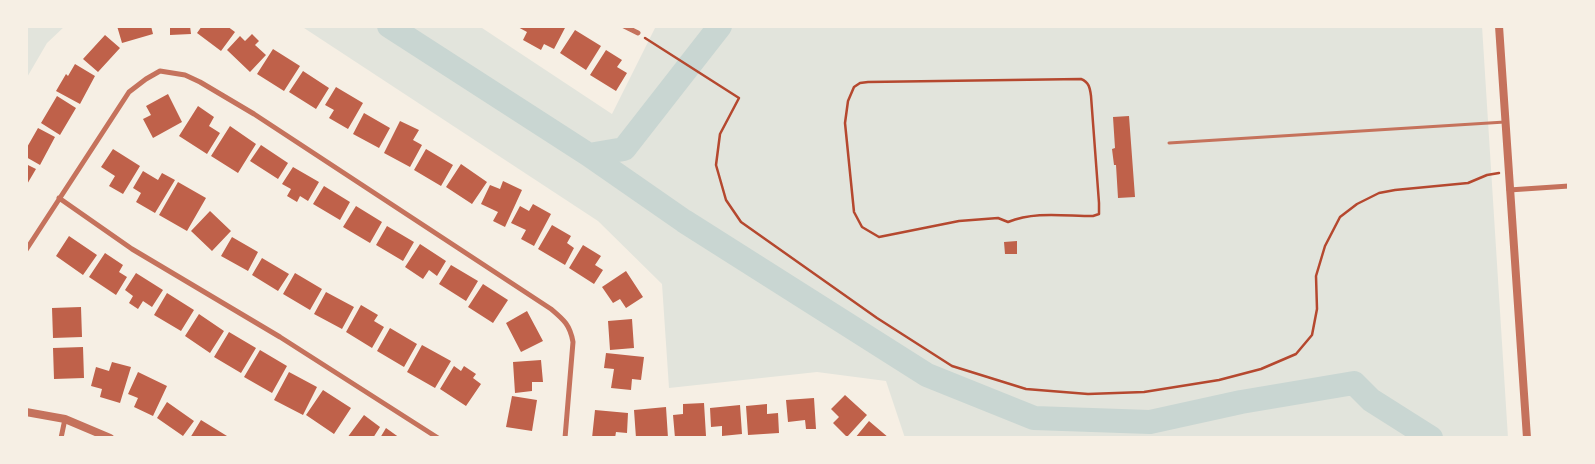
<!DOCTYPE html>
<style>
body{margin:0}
#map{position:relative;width:1595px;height:464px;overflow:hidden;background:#f6efe4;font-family:Manrope,sans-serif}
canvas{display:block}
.frame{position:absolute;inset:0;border:28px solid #f6efe4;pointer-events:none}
</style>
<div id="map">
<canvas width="1595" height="464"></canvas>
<div class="frame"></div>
</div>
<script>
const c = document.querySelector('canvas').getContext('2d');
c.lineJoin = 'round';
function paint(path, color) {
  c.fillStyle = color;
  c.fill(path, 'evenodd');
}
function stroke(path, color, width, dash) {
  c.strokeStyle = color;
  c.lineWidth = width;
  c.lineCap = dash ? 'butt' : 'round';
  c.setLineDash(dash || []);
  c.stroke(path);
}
paint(new Path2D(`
 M26 26H65L47 43 26 79Z
 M301 26H479L612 114 656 26H1482L1508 438H905L886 381 817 372 669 388 662 284 598 221Z`), '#e2e4dc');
stroke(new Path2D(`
 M389 26 589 155 684 221 927 375 1034 418 1150 422 1241 402 1354 383 1371 400 1431 438
 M589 155 624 149 720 26`), '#c9d6d2', 24);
paint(new Path2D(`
 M117 26H151L153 34 122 43Z
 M170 26H190L191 34 170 35Z
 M202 26H227L235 32 221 51 197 33Z
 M516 26H566L554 49 544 44 541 50 523 40 527 32Z
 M575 30 601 46 586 70 560 53Z
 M252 34 259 41 255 45 266 55 250 72 227 50 240 36 245 41Z
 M105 35 120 48 98 72 83 59Z
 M273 49 300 66 284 91 257 74Z
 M606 50 622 60 617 67 627 73 616 91 590 75Z
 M75 64 95 76 80 104 56 91 66 74 68 76Z
 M303 71 329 88 316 109 289 92Z
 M336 87 363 103 348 129 329 118 334 110 325 105Z
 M168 94 182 122 153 138 143 119 151 115 146 106Z
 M57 96 76 108 60 135 41 123Z
 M198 106 214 117 209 126 220 133 207 154 179 136Z
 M364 113 390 128 379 148 353 134Z
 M1129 116 1135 197 1118 198 1116 165H1114L1112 149 1115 148 1113 117Z
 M400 121 419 130 413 140 422 145 410 167 384 153Z
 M230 126 256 144 238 173 211 156Z
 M38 128 55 137 40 165 26 157V149Z
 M261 145 288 163 278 179 250 161Z
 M113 149 140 166 123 194 109 186 115 176 101 167Z
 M426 149 453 165 441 186 414 170Z
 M26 164 36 169 26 186Z
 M461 164 487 182 472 204 446 187Z
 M293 167 319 182 308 201 300 196 297 202 287 196 291 189 282 184Z
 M143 171 158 180 162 173 175 180 155 213 136 202 141 193 133 188Z
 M503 181 522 190 505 227 493 221 498 212 481 204 490 185 500 189Z
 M178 182 206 198 187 231 159 215Z
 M324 186 350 202 340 220 313 204Z
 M533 204 551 214 534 246 521 239 526 230 511 223 520 206 529 211Z
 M356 206 382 222 370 243 343 227Z
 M210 211 231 231 212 251 191 231Z
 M552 225 571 236 567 243 574 248 565 265 538 249Z
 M387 226 414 242 403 261 376 245Z
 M69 236 97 255 83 275 56 256Z
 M232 237 258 252 248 271 221 256Z
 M1017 241V254H1005L1004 242Z
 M420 244 446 261 437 276 429 270 423 279 405 267Z
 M583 245 601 256 595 265 603 270 594 284 569 268Z
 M105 253 123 265 119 272 127 277 116 295 89 277Z
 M262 258 289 274 278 291 252 275Z
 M451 265 478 281 466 301 439 284Z
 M626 271 643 297 626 308 620 299 613 303 602 287Z
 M136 273 163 290 152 307 143 301 138 309 129 303 133 296 125 290Z
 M295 273 322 289 310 310 283 294Z
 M483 284 508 300 493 323 468 307Z
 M326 292 354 307 342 329 314 314Z
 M167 293 194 310 181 331 154 315Z
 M361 305 378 315 374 321 384 327 372 348 346 332Z
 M81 307 82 337 53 338 52 308Z
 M527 311 543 341 521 352 506 323Z
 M199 314 224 331 210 353 185 336Z
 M632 319 634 348 610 350 608 321Z
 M390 328 417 344 404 367 377 351Z
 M229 332 256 348 241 373 214 357Z
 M422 345 451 361 435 388 407 372Z
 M83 347 84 378 54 379 53 348Z
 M260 350 287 366 272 393 244 377Z
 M606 353 644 357 641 380 632 379 631 390 611 388 614 369 604 368Z
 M541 360 543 382H532V391L515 393 513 362Z
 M112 362 131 367 120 403 100 397 102 389 91 386 96 367 109 371Z
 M454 366 461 371 464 366 476 374 473 378 481 384 466 406 440 389Z
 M138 372 167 386 153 416 134 407 138 398 128 394Z
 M289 372 317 387 303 415 274 400Z
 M323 390 351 408 334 434 306 415Z
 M845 395 867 415 847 437 833 423 839 417 831 409Z
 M512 396 537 400 532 431 506 427Z
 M814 398 816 429H806L805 420 788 422 786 400Z
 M167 402 194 421 183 436 157 418Z
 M704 403 706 436 675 438 673 415 683 414V404Z
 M767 404V414L778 413 779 433 748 435 746 406Z
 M740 405 742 434 722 436V426L711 427 710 408Z
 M666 407 668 438H636L634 410Z
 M595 410 628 413 627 433 616 432 615 438H592Z
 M364 415 380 427 373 438H347Z
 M201 420 227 436 226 438H190Z
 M869 421 889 438H855Z
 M386 428 400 438H380Z`), '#bf614a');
stroke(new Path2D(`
 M645 38 739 98 720 134 716 165 726 200 741 222 877 318 952 366 1026 389 1088 394 1144 392 1219 380 1261 369 1296 354 1312 335 1317 309 1316 276 1325 246 1340 217 1357 204 1379 193 1395 190 1468 183 1487 175 1499 173
 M1081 79C1089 82 1090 88 1091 96L1099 203V214L1093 216C1064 216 1035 211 1008 222L998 218 959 221 879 237 862 227 854 212 845 123 848 101 854 87 860 83 868 82Z`), '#b5482f', 2.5);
stroke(new Path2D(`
 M1169 143 1505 122`), '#c5725c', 3);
stroke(new Path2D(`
 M624 26 638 33
 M1509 190 1569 186
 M59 198 132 249 280 337 438 438
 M26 250 129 92 146 79 160 71 185 75 200 82 254 114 551 309C564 320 570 325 573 342L565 438
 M61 438 65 419`), '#c5725c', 5);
stroke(new Path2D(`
 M1499 26 1527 438
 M26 412 65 419 110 438`), '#c5725c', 8);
</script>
